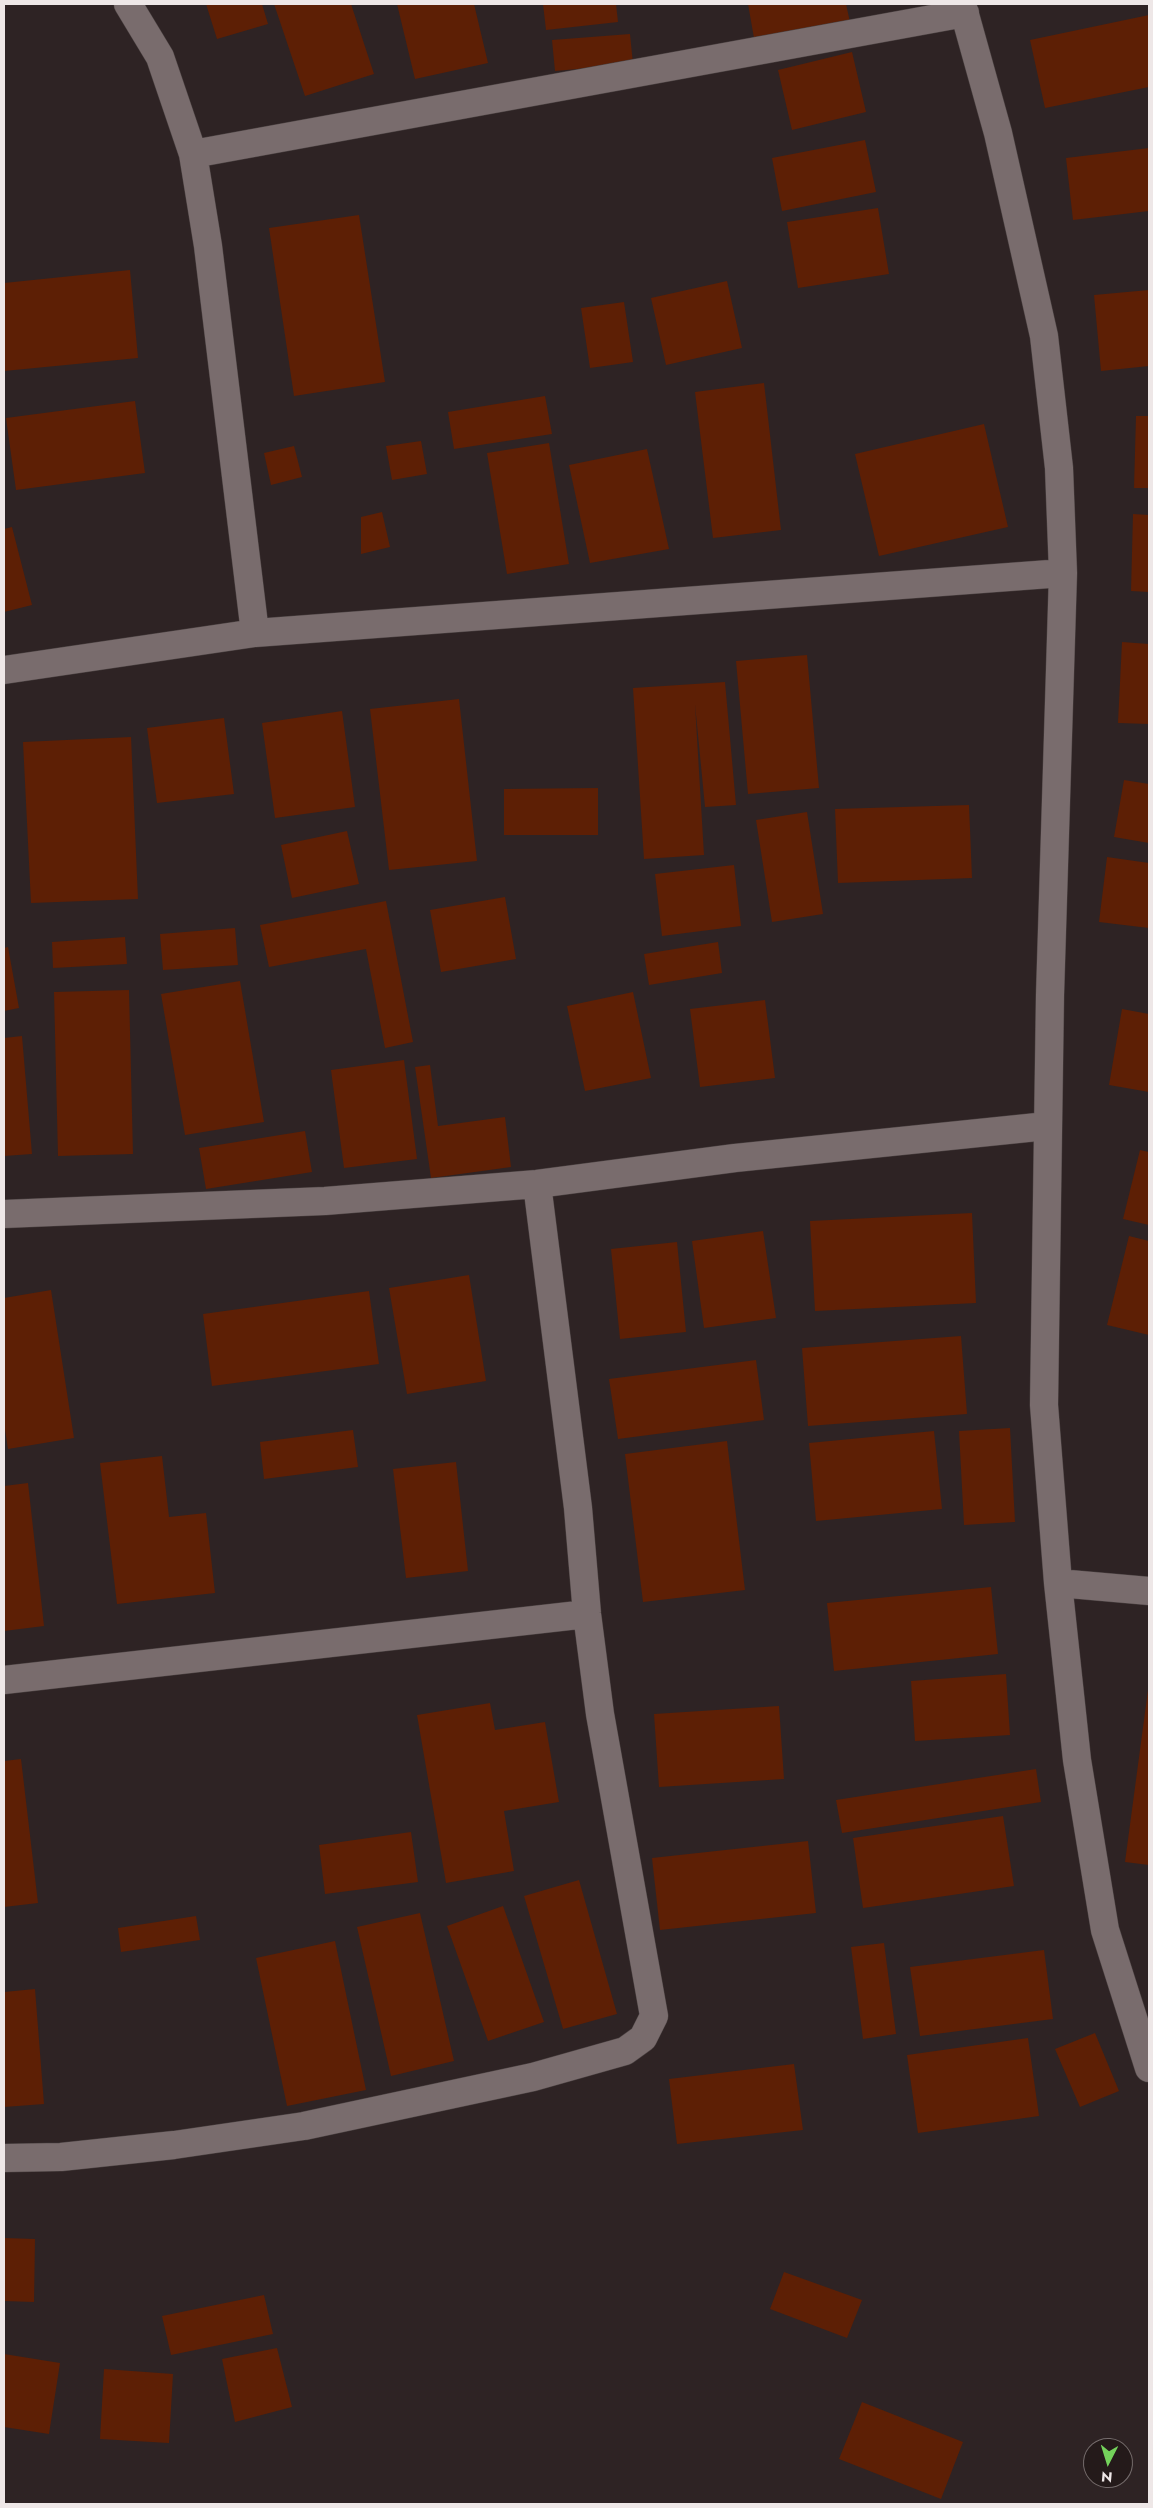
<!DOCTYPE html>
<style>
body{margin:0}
#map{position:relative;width:1153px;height:2508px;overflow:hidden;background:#2e2324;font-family:Jost,sans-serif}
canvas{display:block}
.frame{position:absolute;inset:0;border:5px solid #eee7e7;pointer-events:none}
.north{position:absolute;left:1083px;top:2438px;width:50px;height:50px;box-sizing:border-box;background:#241a1a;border:1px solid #756c6c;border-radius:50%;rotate:185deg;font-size:14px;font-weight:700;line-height:20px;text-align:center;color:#eee7e7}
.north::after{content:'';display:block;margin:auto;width:18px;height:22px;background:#74d25b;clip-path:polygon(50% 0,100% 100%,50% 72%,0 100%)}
</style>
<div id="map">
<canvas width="1153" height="2508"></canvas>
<div class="frame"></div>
<div class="north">N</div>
</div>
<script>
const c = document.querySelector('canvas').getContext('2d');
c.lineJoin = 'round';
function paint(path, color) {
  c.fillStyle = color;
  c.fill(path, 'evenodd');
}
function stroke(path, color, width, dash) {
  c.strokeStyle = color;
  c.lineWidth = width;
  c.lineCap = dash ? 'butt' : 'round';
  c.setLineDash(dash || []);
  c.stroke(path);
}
paint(new Path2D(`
 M206 4H262L268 24 217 39Z
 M274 4H351L374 74 305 96Z
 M397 4H474L488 63 415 79Z
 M543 4H616L618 22 546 30Z
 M748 4H846L850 22 754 38Z
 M1149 15V87L1045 108 1030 40Z
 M630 34 633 64 555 71 552 40Z
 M852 52 866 112 792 130 778 70Z
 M865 140 876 192 782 211 772 158Z
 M1149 148V211L1073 220 1066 158Z
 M878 208 889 274 798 288 787 222Z
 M359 215 385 382 294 396 269 228Z
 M130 270 138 358 4 371V283Z
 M727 281 742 348 666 365 651 298Z
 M1149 290V366L1101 371 1094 295Z
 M624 302 633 362 590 368 581 308Z
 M764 383 781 530 713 538 695 392Z
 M545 396 552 434 454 449 448 412Z
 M135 401 145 473 16 490 6 418Z
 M1136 416H1149V488H1134Z
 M984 424 1008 527 879 556 855 454Z
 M421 441 427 474 392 480 386 446Z
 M549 443 569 564 507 574 487 453Z
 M294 446 302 477 271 485 264 453Z
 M647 449 669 549 590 563 569 465Z
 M382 512 390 547 361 554V517Z
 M1133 514 1149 515V592L1131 591Z
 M12 527 32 605 4 612V529Z
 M1122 642 1149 644V724L1118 723Z
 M807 655 819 788 748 794 736 661Z
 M725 682 736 805 705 807 695 704 704 855 644 859 633 688Z
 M459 699 477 861 389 870 370 709Z
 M342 711 355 807 275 818 262 723Z
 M224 718 234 794 157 803 147 728Z
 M131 737 138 899 31 903 23 742Z
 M1124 780 1149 784V843L1114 837Z
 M598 788V835H504V789Z
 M969 805 972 878 838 883 835 809Z
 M807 812 823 914 772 922 756 820Z
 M347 831 359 884 292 898 281 845Z
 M1107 857 1149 863V928L1099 922Z
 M734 865 741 926 662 936 655 874Z
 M505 897 516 959 441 972 430 910Z
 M386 901 413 1042 385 1048 366 949 269 967 260 925Z
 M235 928 238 965 163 970 160 934Z
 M125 937 127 964 53 968 52 942Z
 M718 942 722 973 649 985 644 954Z
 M8 947 19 1008 4 1011V948Z
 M240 981 264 1122 185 1135 161 994Z
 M129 990 133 1154 58 1156 54 992Z
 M633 992 651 1078 585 1091 567 1006Z
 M765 1000 775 1078 700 1087 690 1009Z
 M1122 1009 1149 1014V1092L1109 1085Z
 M22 1036 32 1154 4 1156V1038Z
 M404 1060 417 1159 344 1168 331 1070Z
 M430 1065 438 1126 505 1117 511 1167 431 1178 415 1067Z
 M305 1131 312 1172 206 1189 199 1148Z
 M1140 1150 1149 1152V1225L1123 1219Z
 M972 1213 976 1303 815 1311 810 1221Z
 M763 1231 776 1318 704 1328 692 1241Z
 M1129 1236 1149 1241V1335L1107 1325Z
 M677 1242 686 1332 620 1339 611 1249Z
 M469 1275 486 1381 407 1394 389 1288Z
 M51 1290 74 1438 8 1449 4 1423V1298Z
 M369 1291 379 1364 212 1386 203 1314Z
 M961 1336 967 1414 808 1426 802 1348Z
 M756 1360 764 1420 618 1439 609 1379Z
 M1010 1428 1015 1522 964 1525 959 1431Z
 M353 1430 358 1467 264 1479 260 1442Z
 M934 1431 942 1509 816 1521 809 1443Z
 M727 1441 745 1590 643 1602 625 1454Z
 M162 1456 169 1517 206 1513 215 1593 117 1604 100 1463Z
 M456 1462 468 1571 406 1578 393 1469Z
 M28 1483 44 1626 4 1631V1486Z
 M991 1587 998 1654 834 1671 827 1603Z
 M1006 1674 1010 1735 915 1741 911 1681Z
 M1148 1690H1149V1865L1125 1862Z
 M490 1703 495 1730 545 1722 559 1802 504 1811 514 1871 446 1883 417 1715Z
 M779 1706 784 1779 659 1787 654 1714Z
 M21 1759 38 1903 4 1907V1761Z
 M1036 1769 1041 1802 842 1833 836 1800Z
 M1003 1816 1014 1886 863 1908 853 1838Z
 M411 1832 418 1882 325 1894 319 1845Z
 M808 1841 816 1913 660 1930 652 1858Z
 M579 1880 617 2014 563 2029 524 1896Z
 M503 1906 544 2022 488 2041 447 1926Z
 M420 1913 454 2061 391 2076 357 1927Z
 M196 1916 200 1940 121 1952 118 1928Z
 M335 1941 366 2090 287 2106 256 1958Z
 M884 1943 896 2034 863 2039 851 1947Z
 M1044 1950 1053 2019 920 2036 910 1967Z
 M35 1989 44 2104 4 2107V1992Z
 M1095 2033 1119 2091 1080 2107 1055 2049Z
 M1028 2038 1039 2116 918 2133 907 2055Z
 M794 2064 803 2130 677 2144 669 2079Z
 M4 2238 35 2239 34 2302 4 2301Z
 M784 2272 862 2300 847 2338 770 2309Z
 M264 2295 273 2334 171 2355 162 2316Z
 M277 2348 292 2407 235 2422 222 2359Z
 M4 2354 60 2363 49 2434 4 2427Z
 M104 2369 173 2374 169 2443 100 2439Z
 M862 2402 963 2442 941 2499 839 2459Z`), '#5d1f05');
const minor = new Path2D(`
 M962 4 998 133 1044 336 1059 468 1063 573 1050 995 1044 1405 1058 1583 1077 1760 1105 1930 1149 2068
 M193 154 965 13
 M255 633 1063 573
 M4 670 255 633 208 246 193 154 160 57 128 4
 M4 1214 325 1201 537 1184 735 1158 1047 1126
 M1058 1583 1149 1591
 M4 1680 587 1614
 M4 2158 61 2157 174 2145 304 2126 533 2077 625 2051 643 2038 654 2016 600 1714 587 1614 578 1508 537 1184`);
stroke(minor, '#4a4141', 29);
stroke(minor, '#796c6d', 28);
</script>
